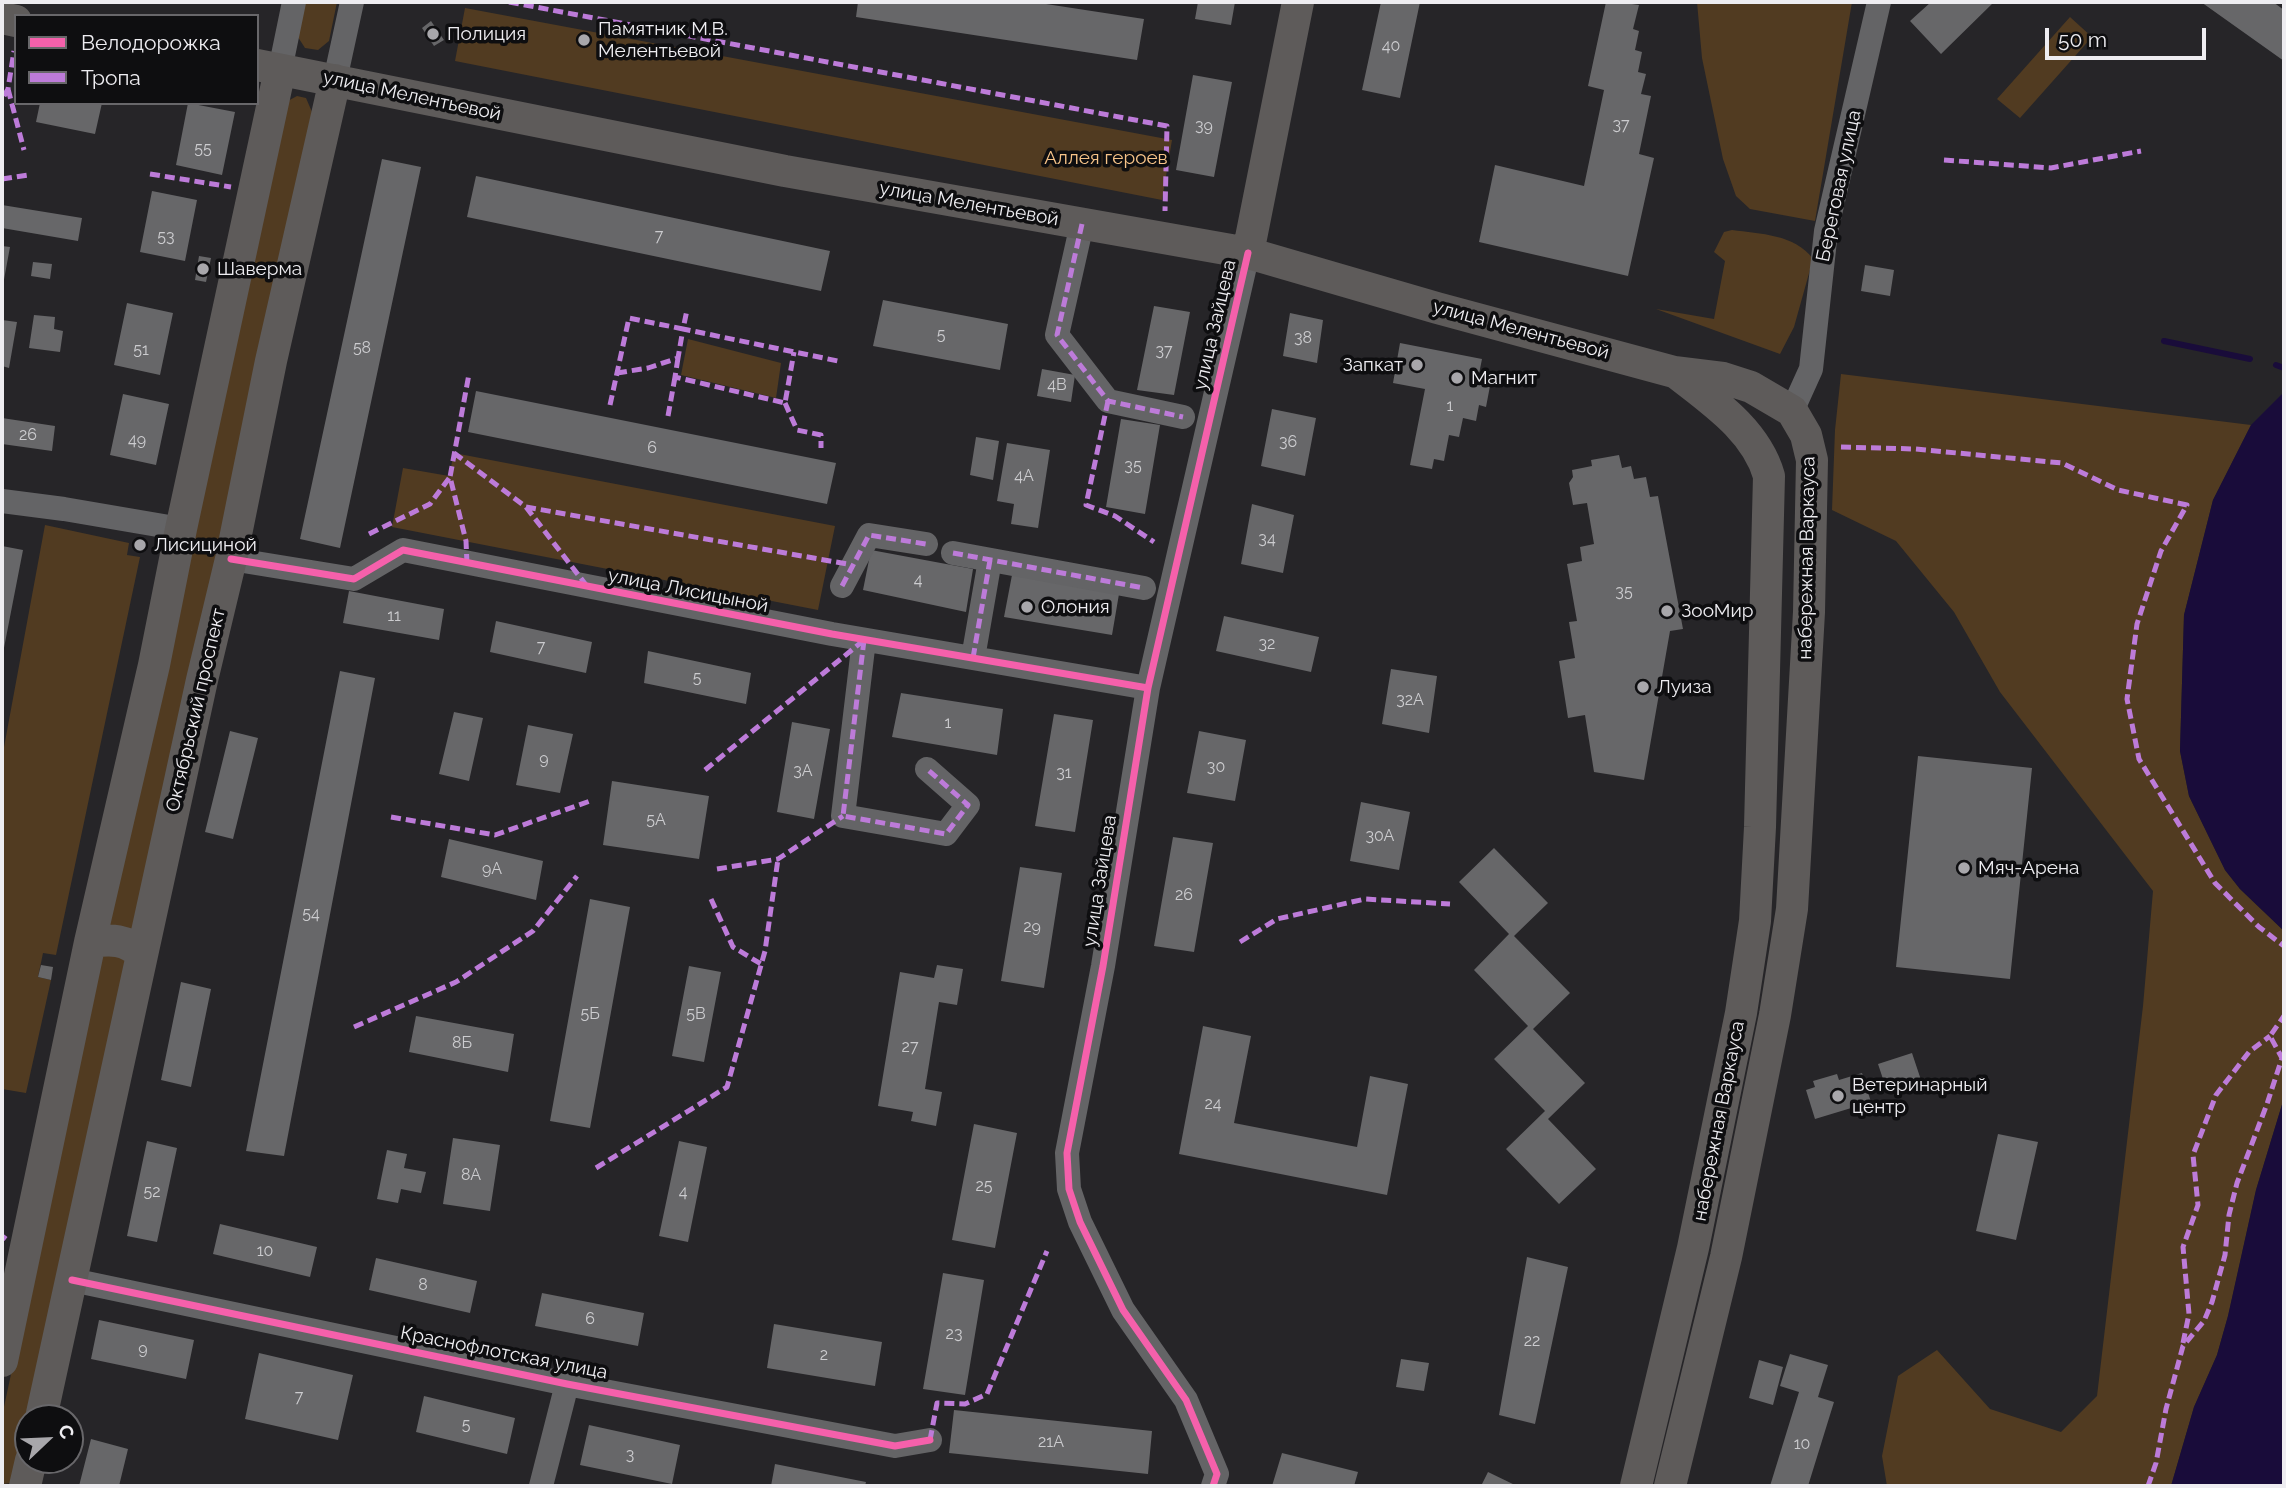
<!DOCTYPE html>
<meta charset="utf-8">
<style>
body{margin:0}
#map{position:relative;width:2286px;height:1488px;overflow:hidden;background:#262528;font-family:Raleway,sans-serif}
canvas{display:block}
.frame{position:absolute;inset:0;border:4px solid #eeedf1;pointer-events:none}
.legend{position:absolute;left:14px;top:14px;width:245px;height:91px;box-sizing:border-box;background:#0e0e10;border:2px solid #68676a;margin:0;padding:9px 12px;list-style:none;font-size:21px;color:#eeedf1}
.legend li{display:flex;align-items:center;gap:14px;height:35px}
.legend b{width:35px;border:2px solid #68676a}
.north{position:absolute;left:14px;top:1404px;width:70px;height:70px;box-sizing:border-box;background:#0e0e10;border:2px solid #68676a;border-radius:50%;rotate:67deg;font-size:19px;font-weight:700;line-height:28px;text-align:center;color:#eeedf1}
.north::after{content:'';display:block;margin:auto;width:24px;height:32px;background:#a8a7ab;clip-path:polygon(50% 0,100% 100%,50% 72%,0 100%)}
.scale{position:absolute;left:2045px;top:28px;width:161px;height:32px;box-sizing:border-box;border:4px solid #eeedf1;border-top:0;padding-left:9px;font-size:21px;line-height:24px;white-space:nowrap;color:#eeedf1;-webkit-text-stroke:5px #0e0e10;paint-order:stroke}
</style>
<div id="map">
<canvas width="2286" height="1488"></canvas>
<div class="frame"></div>
<ul class="legend">
<li><b style="height:9px;background:#f560ab"></b>Велодорожка</li>
<li><b style="height:9px;background:#bd7bd9"></b>Тропа</li>
</ul>
<div class="north">С</div>
<div class="scale">50 m</div>
</div>
<script>
const c = document.querySelector('canvas').getContext('2d');
c.lineJoin = 'round';
function paint(path, color) {
  c.fillStyle = color;
  c.fill(path, 'evenodd');
}
function stroke(path, color, width, dash) {
  c.strokeStyle = color;
  c.lineWidth = width;
  c.lineCap = dash ? 'butt' : 'round';
  c.setLineDash(dash || []);
  c.stroke(path);
}
function write(font, color, halo, rows, align = 'center') {
  c.font = font + ' Raleway,sans-serif';
  c.lineWidth = 7;
  c.setLineDash([]);
  c.textBaseline = 'middle';
  c.strokeStyle = halo;
  c.fillStyle = color;
  for (const [text, x, y, turn = 0] of rows) {
    c.save();
    c.translate(x, y);
    c.rotate((+turn || 0) * Math.PI / 180);
    c.textAlign = isNaN(turn) ? turn : align;
    if (halo) c.strokeText(text, 0, 0);
    c.fillText(text, 0, 0);
    c.restore();
  }
}
paint(new Path2D(`
 M303 2H337L329 41 318 50 305 48 296 34Z
 M1697 2H1852L1815 221 1750 209 1736 196 1723 159 1702 58Z
 M465 8 1172 140 1162 200 455 61Z
 M2070 17 2092 37 2020 118 1997 99Z
 M297 96 306 98 312 112 30 1418H28V1429L17 1478 11 1483 2 1484V1416L284 103Z
 M1732 230C1760 234 1795 234 1813 259L1794 327 1780 354 1656 309 1714 319 1725 261 1714 252 1724 232Z
 M688 339 781 363 776 398 681 375Z
 M1841 374 2251 425 2213 500 2184 615 2180 751 2189 796 2225 870 2240 889 2284 931V1098L2256 1190 2228 1316 2217 1355 2194 1407 2171 1486H1887L1882 1456 1898 1376 1937 1350 1990 1409 2061 1432 2097 1396 2143 1006 2153 891 2000 692 1954 612 1896 541 1832 510 1835 430Z
 M454 453 835 526 818 610 392 527 403 468 449 476Z
 M45 525 129 543 127 555 140 557 56 955 43 953 38 977 51 980 26 1093 2 1089V758Z`), '#513b21');
paint(new Path2D(`
 M2284 392V931L2240 889 2225 870 2189 796 2180 751 2184 615 2213 500 2251 425Z
 M2284 1098V1486H2171L2194 1407 2217 1355 2228 1316 2256 1190Z`), '#190c3a');
stroke(new Path2D(`
 M2164 341 2250 359
 M2276 365 2284 368`), '#190c3a', 6);
paint(new Path2D(`
 M858 2H1033L1144 19 1137 60 856 17Z
 M1198 2H1235L1231 25 1195 19Z
 M1381 2H1420L1400 98 1362 90Z
 M1606 2H1633L1632 4 1639 5 1633 29 1639 31 1635 50 1642 52 1638 72 1646 74 1641 94 1651 96 1639 154 1654 158 1628 276 1479 242 1495 165 1584 186 1604 90 1588 86Z
 M1931 2H1994L1941 54 1910 21Z
 M2201 2H2273L2284 10V61Z
 M431 21 444 40 434 46 422 28Z
 M1193 75 1232 82 1214 177 1176 170Z
 M40 103H102L95 134 36 122Z
 M188 103 235 112 222 175 176 165Z
 M382 159 421 167 340 548 300 539Z
 M476 176 830 251 821 291 467 217Z
 M152 191 197 200 185 261 140 252Z
 M2 205 82 218 78 241 2 228Z
 M2 246 10 247 3 285H2Z
 M199 256 211 258 206 282 195 280Z
 M33 262 52 264 50 279 31 276Z
 M1865 265 1894 270 1890 296 1861 291Z
 M883 300 1008 324 1000 370 873 346Z
 M127 303 173 313 160 375 114 365Z
 M1154 306 1190 312 1174 395 1137 390Z
 M1290 313 1323 320 1317 363 1283 356Z
 M34 315 55 317 54 329 63 331 60 352 29 348Z
 M2 320 17 322 9 368 2 366Z
 M1400 343 1482 359 1477 384 1490 386 1486 407 1479 405 1476 421 1463 418 1459 437 1449 435 1444 461 1434 459 1432 469 1410 465 1425 389 1393 383Z
 M1042 369 1075 375 1071 402 1037 396Z
 M476 391 836 463 827 504 468 432Z
 M123 394 169 404 156 465 110 455Z
 M1272 409 1316 418 1305 476 1261 466Z
 M2 418 55 426 52 451 2 444Z
 M1121 419 1160 425 1145 514 1106 507Z
 M976 437 999 441 993 480 970 475Z
 M1007 443 1050 450 1038 528 1011 524 1014 504 997 501Z
 M1619 455 1622 468 1631 466 1634 479 1646 477 1650 497 1658 496 1683 629 1670 631 1644 780 1594 772 1585 715 1568 718 1559 661 1575 658 1569 622 1577 621 1567 564 1582 561 1580 547 1594 544 1587 503 1573 505 1569 483 1573 477 1572 470 1592 466 1591 460Z
 M1252 504 1294 515 1283 573 1241 564Z
 M2 546 23 550 3 653H2Z
 M871 550 973 569 966 612 863 590Z
 M1012 575 1119 594 1112 635 1004 617Z
 M349 591 444 609 439 640 343 623Z
 M1224 616 1319 637 1311 672 1216 651Z
 M496 621 592 642 586 673 490 652Z
 M648 651 751 673 746 704 644 683Z
 M1391 669 1437 676 1429 733 1382 724Z
 M340 671 375 678 284 1156 246 1151Z
 M901 693 1003 709 997 755 892 737Z
 M454 712 483 718 469 781 439 774Z
 M1054 714 1093 720 1075 832 1035 826Z
 M792 722 830 729 814 819 777 812Z
 M528 725 573 734 560 793 516 785Z
 M230 731 258 738 233 839 205 832Z
 M1199 731 1246 740 1235 801 1187 793Z
 M1918 756 2032 768 2010 979 1896 967Z
 M612 781 709 796 699 859 603 845Z
 M1361 802 1410 812 1399 870 1350 861Z
 M1173 837 1213 843 1194 952 1154 946Z
 M449 839 543 861 536 900 441 877Z
 M1494 848 1548 903 1514 936 1570 993 1533 1029 1585 1083 1548 1119 1596 1169 1559 1204 1506 1149 1545 1111 1494 1059 1528 1026 1474 970 1509 934 1459 882Z
 M1020 867 1062 873 1044 988 1001 981Z
 M590 899 630 907 590 1128 550 1121Z
 M41 965 53 967 51 980 38 977Z
 M937 965 963 969 957 1005 939 1002 925 1089 942 1092 936 1126 911 1121 913 1112 878 1106 900 972 934 978Z
 M689 966 721 972 704 1062 672 1056Z
 M181 982 211 989 191 1087 161 1080Z
 M416 1016 514 1034 508 1072 409 1052Z
 M1203 1026 1251 1036 1234 1123 1357 1147 1370 1076 1408 1084 1387 1195 1179 1154Z
 M1912 1053 1922 1083 1888 1094 1878 1064Z
 M1862 1073 1871 1102 1815 1119 1806 1090 1815 1087 1813 1081 1837 1074 1839 1080Z
 M974 1124 1017 1133 995 1248 952 1240Z
 M1998 1134 2038 1142 2016 1240 1976 1231Z
 M453 1138 500 1145 490 1211 443 1204Z
 M147 1141 177 1148 157 1242 127 1236Z
 M679 1141 707 1147 688 1242 659 1236Z
 M387 1150 407 1154 404 1168 426 1172 421 1193 401 1189 398 1203 377 1199Z
 M220 1224 317 1247 310 1277 213 1254Z
 M1527 1257 1568 1267 1535 1424 1499 1415Z
 M376 1258 477 1281 470 1313 369 1290Z
 M943 1273 984 1280 965 1395 923 1389Z
 M542 1293 644 1313 638 1346 535 1326Z
 M99 1320 194 1340 186 1379 91 1359Z
 M774 1324 882 1342 875 1386 767 1368Z
 M259 1353 353 1375 338 1440 245 1419Z
 M1790 1354 1828 1365 1818 1397 1834 1402 1808 1486H1770L1799 1392 1780 1386Z
 M1401 1359 1429 1363 1424 1391 1396 1387Z
 M1759 1360 1783 1367 1773 1405 1749 1398Z
 M424 1396 515 1418 507 1454 416 1432Z
 M954 1410 1152 1431 1148 1474 949 1453Z
 M589 1425 680 1445 672 1484 580 1465Z
 M91 1439 128 1449 119 1486H79Z
 M1282 1453 1358 1472 1354 1486H1272Z
 M775 1464 866 1482 865 1486H771Z
 M1488 1472 1517 1486H1481Z`), '#676769');
stroke(new Path2D(`
 M280 70 294 2
 M335 80 352 2
 M1082 224 1057 335 1108 401 1183 417
 M1792 411 1811 369 1826 231 1879 2
 M2 501 64 509 181 529
 M953 553 1144 588
 M231 559 354 579 403 550 832 634 1148 688
 M842 586 869 535 926 544
 M864 640 843 816 946 834 968 805 927 769
 M973 658 990 560
 M72 1280 567 1384 895 1446 930 1440
 M541 1486 567 1384
 M1213 1486 1217 1474 1186 1400 1123 1310 1080 1222 1069 1189 1067 1153 1103 966 1148 688 1248 253`), '#646466', 24);
stroke(new Path2D(`
 M2 18 16 21
 M257 65 785 171 1248 253 1437 308 1674 372 1723 378 1751 387 1792 411 1806 435 1812 460 1809 612 1792 909 1775 1015 1726 1257 1670 1486
 M1248 253 1298 2
 M90 942C112 939 125 939 142 954
 M2 1361 90 942 154 665 181 529 280 70
 M41 1418 202 680 231 559 271 361 335 80
 M25 1486 31 1460
 M1636 1486 1693 1248 1741 1013 1755 921 1760 827 1769 476C1756 430 1712 401 1675 372`), '#5e5b5a', 32);
stroke(new Path2D(`
 M509 2 1167 126 1165 211
 M8 89 24 150
 M4 96 8 89 14 51
 M1944 160 2051 168 2141 151
 M150 174 231 187
 M2 179 28 175
 M1082 224 1057 335 1108 401 1183 417
 M678 358 675 377 785 403 794 352
 M617 373 648 368 678 358 683 329 838 361
 M1108 401 1086 505 1115 516 1154 542
 M785 403 797 430 821 435V448
 M610 405 629 318 683 329 687 310
 M668 416 675 377
 M1841 447 1915 449 2062 463 2118 490 2187 505 2161 551 2137 624 2127 699 2139 759 2215 883 2259 927 2284 946
 M454 453 526 507 586 585
 M526 507 847 564
 M369 534 430 504 450 477
 M953 553 1144 588
 M467 564 466 541 450 477 469 374
 M842 586 869 535 926 544
 M864 640 843 816 946 834 968 805 927 769
 M973 658 990 560
 M705 770 864 640
 M391 817 495 835 590 801
 M717 869 778 859 843 816
 M711 899 733 947 761 964
 M1240 942 1277 919 1365 899 1450 904
 M354 1027 456 982 533 931 577 876
 M596 1168 727 1087 765 951 778 859
 M2 1236 6 1239
 M2183 1343 2189 1314 2183 1247 2198 1205 2193 1155 2216 1095 2249 1052 2270 1036
 M930 1440 937 1403 965 1404 987 1394 1047 1251
 M2148 1486 2156 1463 2166 1409 2183 1346 2204 1321 2212 1302 2225 1255 2229 1215 2237 1183 2267 1104 2282 1058 2270 1036 2284 1016`), '#bd7bd9', 5, [10, 5]);
stroke(new Path2D(`
 M231 559 354 579 403 550 832 634 1148 688
 M72 1280 567 1384 895 1446 930 1440
 M1213 1486 1217 1474 1186 1400 1123 1310 1080 1222 1069 1189 1067 1153 1103 966 1148 688 1248 253`), '#f560ab', 7);
for (const [x, y, r, color] of [
 [433,34,7,"#a8a7ab"],
 [584,40,7,"#a8a7ab"],
 [203,269,7,"#a8a7ab"],
 [1417,365,7,"#a8a7ab"],
 [1457,378,7,"#a8a7ab"],
 [140,545,7,"#a8a7ab"],
 [1027,607,7,"#a8a7ab"],
 [1667,611,7,"#a8a7ab"],
 [1643,687,7,"#a8a7ab"],
 [1964,868,7,"#a8a7ab"],
 [1838,1096,7,"#a8a7ab"]
]) {
  const dot = new Path2D();
  dot.arc(x, y, r, 0, 2 * Math.PI);
  c.fillStyle = color;
  c.fill(dot);
  stroke(dot, '#0e0e10', 2.5);
}
write('16px', '#cccccf', null, [
 ["40",1391,46],
 ["37",1621,125],
 ["39",1204,126],
 ["55",203,149],
 ["7",659,236],
 ["53",166,237],
 ["5",941,335],
 ["38",1303,338],
 ["58",362,348],
 ["51",141,350],
 ["37",1164,351],
 ["4В",1057,385],
 ["1",1450,406],
 ["26",28,435],
 ["49",137,440],
 ["36",1288,442],
 ["6",652,448],
 ["35",1133,466],
 ["4А",1024,476],
 ["34",1267,539],
 ["4",918,580],
 ["35",1624,592],
 ["11",394,616],
 ["32",1267,644],
 ["7",541,647],
 ["5",697,678],
 ["32А",1410,700],
 ["1",948,723],
 ["9",544,759],
 ["30",1216,767],
 ["3А",803,771],
 ["31",1064,773],
 ["5А",656,820],
 ["30А",1380,836],
 ["9А",492,869],
 ["26",1184,895],
 ["54",311,914],
 ["29",1032,927],
 ["5Б",590,1014],
 ["5В",696,1014],
 ["8Б",462,1043],
 ["27",910,1047],
 ["24",1213,1104],
 ["8А",471,1175],
 ["25",984,1186],
 ["52",152,1192],
 ["4",683,1192],
 ["10",265,1251],
 ["8",423,1285],
 ["6",590,1319],
 ["23",954,1334],
 ["22",1532,1341],
 ["9",143,1349],
 ["2",824,1355],
 ["7",299,1397],
 ["5",466,1425],
 ["21А",1051,1442],
 ["10",1802,1444],
 ["3",630,1455]
]);
write('19px', '#eeedf1', '#0e0e10', [
 ["Памятник М.В.",598,29],
 ["Мелентьевой",598,51],
 ["Полиция",447,34],
 ["Шаверма",217,269],
 ["Запкат",1403,365,"right"],
 ["Магнит",1471,378],
 ["Лисициной",154,545],
 ["Олония",1041,607],
 ["ЗооМир",1681,611],
 ["Луиза",1657,687],
 ["Мяч-Арена",1978,868],
 ["Ветеринарный",1852,1085],
 ["центр",1852,1107]
], 'left');
write('19px', '#eeedf1', '#0e0e10', [
 ["улица Мелентьевой",412,96,12],
 ["Береговая улица",1839,186,-78],
 ["улица Мелентьевой",969,204,10],
 ["улица Зайцева",1215,325,-77],
 ["улица Мелентьевой",1521,330,15],
 ["набережная Варкауса",1807,558,-89],
 ["улица Лисицыной",688,591,11],
 ["Октябрьский проспект",196,710,-77],
 ["улица Зайцева",1100,881,-81],
 ["набережная Варкауса",1719,1121,-79],
 ["Краснофлотская улица",504,1353,11]
]);
write('19px', '#f6c388', '#0e0e10', [
 ["Аллея героев",1106,158]
]);
</script>
